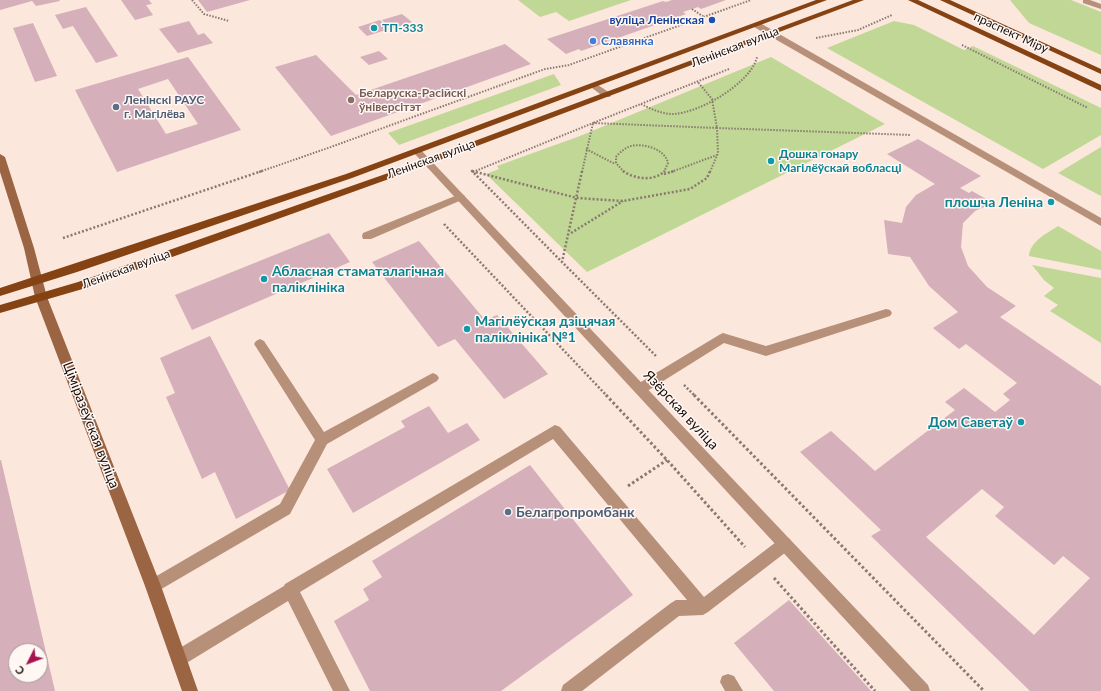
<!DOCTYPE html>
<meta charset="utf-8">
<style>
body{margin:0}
#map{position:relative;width:1101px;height:691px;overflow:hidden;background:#fce7dc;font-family:Lato,sans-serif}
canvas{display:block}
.north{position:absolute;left:8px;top:643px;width:40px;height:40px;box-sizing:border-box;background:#fff7f4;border:1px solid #a39995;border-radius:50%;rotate:228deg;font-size:11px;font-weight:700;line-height:16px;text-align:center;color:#190d07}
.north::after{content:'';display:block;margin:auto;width:14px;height:18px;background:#a61350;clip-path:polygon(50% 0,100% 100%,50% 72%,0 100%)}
</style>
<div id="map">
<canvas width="1101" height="691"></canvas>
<div class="north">С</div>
</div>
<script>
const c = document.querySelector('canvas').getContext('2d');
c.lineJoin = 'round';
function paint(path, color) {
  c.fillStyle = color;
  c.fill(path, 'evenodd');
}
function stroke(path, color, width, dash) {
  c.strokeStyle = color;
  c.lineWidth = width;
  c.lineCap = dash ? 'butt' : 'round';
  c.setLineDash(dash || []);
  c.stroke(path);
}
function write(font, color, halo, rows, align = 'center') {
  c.font = font + ' Lato,sans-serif';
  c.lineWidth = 3;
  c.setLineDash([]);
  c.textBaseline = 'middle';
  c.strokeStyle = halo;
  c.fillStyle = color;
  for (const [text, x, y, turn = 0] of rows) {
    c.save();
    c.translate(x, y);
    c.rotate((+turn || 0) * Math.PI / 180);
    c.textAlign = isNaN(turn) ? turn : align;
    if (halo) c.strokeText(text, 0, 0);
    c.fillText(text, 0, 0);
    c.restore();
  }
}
paint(new Path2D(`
 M518 0H631L569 21 556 12 540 17Z
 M1010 0H1071L1101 12V55L1029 23Z
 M894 21 914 25 964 50 973 46 1101 108V135L1043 169 827 48Z
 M771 57 885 124 587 272 486 174 499 169 497 166 580 136Z
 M554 74 561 85 399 145 388 133Z
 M1101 147V196L1058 173Z
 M1058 226 1101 251V270L1029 256C1030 241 1048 233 1058 226Z
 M1032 265 1101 278V343L1050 311 1058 305 1044 296 1054 288 1044 280Z`), '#c1d795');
paint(new Path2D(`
 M0 0H59L60 1 36 6 32 1 0 10Z
 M121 0H149L152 4 146 5 153 15 135 20Z
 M198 0H250L207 12Z
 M672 0H726L701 9 698 7 683 12 686 14 581 51 579 49 566 54 547 39 663 1 666 2Z
 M86 7 118 56 96 63 73 26 63 29 55 15Z
 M402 14 412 22 391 29 382 20Z
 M380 20 389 29 367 36 358 27Z
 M189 21 198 35 204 33 213 43 178 53 159 29Z
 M33 23 57 76 35 82 13 28Z
 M505 44 531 64 331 136 275 67 316 55 356 95Z
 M379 51 388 59 369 65 360 57Z
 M188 57 241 130 117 172 75 90ZM168 79 198 124 166 134 138 89Z
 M918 139 981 176 960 188 969 193 972 191 993 203 975 211 963 223 961 247 968 266 987 287 1016 306 1000 317 1101 386V691H1030L871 536 881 530 800 452 831 431 875 471 955 410 945 402 964 388 995 412 1010 400 1003 394 1017 383 966 344 959 349 933 328 958 312 929 286 910 257 888 254 884 220 902 223 906 207 916 195 935 184 887 154ZM982 489 1004 507 995 516 1054 565 1063 556 1090 578 1034 635 926 537Z
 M329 233 350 262 192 330 175 295Z
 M419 241 485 320 497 315 548 374 504 399 455 339 438 347 372 262Z
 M210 336 290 490 236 519 215 472 202 479 166 397 175 393 160 358Z
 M429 406 448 433 467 423 480 440 353 513 327 469 405 427 401 421Z
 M0 460H1L55 691H0ZM16 651H40V675H16Z
 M530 465 633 595 501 691H370L334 621 369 600 363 589 382 577 372 561Z
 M789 600 871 691H774L734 643Z`), '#d5afba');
stroke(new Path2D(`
 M192 0 204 14 229 21
 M692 9 704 17
 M816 38 858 30 892 15
 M962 45 1088 108
 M641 104C651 109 662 114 673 114 700 113 751 83 757 57
 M586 149 615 164
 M472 171 474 172
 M259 172 328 148 545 69 569 65 751 0
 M473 172 593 123 717 128 712 99 697 81
 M582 172 593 123 729 69
 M624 172 616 163V157C620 152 625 148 631 146 644 143 665 149 668 163L664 172
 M671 172 717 155
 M710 172 718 153 717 128 911 135`), '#897970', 2, [1.5, 1.5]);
stroke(new Path2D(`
 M472 171 577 198 623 201 690 189 707 178 710 171
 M473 171H472L562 262
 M582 171 562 262 657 357
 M623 171C635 179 653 182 665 171
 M664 174 674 171
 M444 224 607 396
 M571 233 623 201
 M63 238 262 171
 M684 385 695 396`), '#897970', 2.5, [2, 2]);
stroke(new Path2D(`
 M606 395 667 460 745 547
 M694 395 984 691
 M628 486 667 460
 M774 578 875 691`), '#897970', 3, [2.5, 2.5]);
paint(new Path2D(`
 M1083 0H1090L1101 4V9L1083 3Z
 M754 23H760L1101 218V226L754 27Z
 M595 83 610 93 611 95 610 97H604L592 88 591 86Z
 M460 194 464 195 465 197 464 199 371 239H363L362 236 363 233Z
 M886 309 890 310 892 313 890 316 766 356 724 343 644 393 640 394 636 393 634 389 636 385 719 335 723 333 766 346Z
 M260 339 264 341 324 432 429 375 433 373 437 375 439 378 437 381 327 444 290 514 158 591 153 593 148 591 145 586 148 581 280 504 315 440 256 347 254 344 256 341Z
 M555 425 560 427 704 597 780 539 785 537 790 539 792 544 790 549 708 612 703 615 679 616 582 691H561L563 685 671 603 676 600H687L553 439 300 592 350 691H333L288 601 185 664 179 666 173 664 171 658 173 652 284 586 285 584Z
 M728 674 734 676 743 691H725L720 682 722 676Z`), '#b7907a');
paint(new Path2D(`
 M417 148 420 149 928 685 930 691H911L414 153 412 151Z`), '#b7907a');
paint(new Path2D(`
 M0 154 5 157 34 248 47 297 161 586 198 691H182L145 586 35 297 24 248 0 172Z`), '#9b6443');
paint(new Path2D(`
 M816 0H827L352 178 77 272 0 296V288L346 174Z
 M853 0H864L400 175 86 288 0 313V305L78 282 394 171Z
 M908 0H918L1101 85V91Z
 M940 0H950L1101 69V74Z`), '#854314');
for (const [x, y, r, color] of [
 [712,20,4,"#1a4fb4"],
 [374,28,4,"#0f9aa8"],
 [593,41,4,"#3f7fe0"],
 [351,100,4,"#8d6e63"],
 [116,107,4,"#5c6f8a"],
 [771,161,4,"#0f9aa8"],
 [1051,202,4,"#0f9aa8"],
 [264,279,4,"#0f9aa8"],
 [467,329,4,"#0f9aa8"],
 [1021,422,4,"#0f9aa8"],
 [508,512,4,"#5c6f8a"]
]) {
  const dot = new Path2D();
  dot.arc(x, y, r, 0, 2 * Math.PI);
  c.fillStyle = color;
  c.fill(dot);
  stroke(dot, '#fff7f4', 1.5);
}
write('bold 12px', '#164399', '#fff7f4', [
 ["вуліца Ленінская",704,20]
], 'right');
write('bold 12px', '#0d838f', '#fff7f4', [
 ["ТП-333",382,28],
 ["Дошка гонару",779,154],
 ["Магілёўскай вобласці",779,168]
], 'left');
write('12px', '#190d07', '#fff7f4', [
 ["праспект Міру",1011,33,25],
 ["Ленінская вуліца",735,47,-21],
 ["Ленінская вуліца",431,159,-20],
 ["Ленінская вуліца",126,269,-20]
]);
write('bold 12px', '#366cbe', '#fff7f4', [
 ["Славянка",601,41]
], 'left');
write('bold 12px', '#785e54', '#fff7f4', [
 ["Беларуска-Расійскі",359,93],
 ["ўніверсітэт",359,107]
], 'left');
write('bold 12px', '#4e5e75', '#fff7f4', [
 ["Ленінскі РАУС",124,100],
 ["г. Магілёва",124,114]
], 'left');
write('bold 14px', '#0d838f', '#fff7f4', [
 ["плошча Леніна",1043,202],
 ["Абласная стаматалагічная",272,271,"left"],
 ["паліклініка",272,287,"left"],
 ["Магілёўская дзіцячая",475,321,"left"],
 ["паліклініка №1",475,337,"left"],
 ["Дом Саветаў",1013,422]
], 'right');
write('14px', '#190d07', '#fff7f4', [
 ["Язёрская вуліца",681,410,47],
 ["Ціміразеўская вуліца",91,425,69]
]);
write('bold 14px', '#4e5e75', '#fff7f4', [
 ["Белагропромбанк",516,512]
], 'left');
</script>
